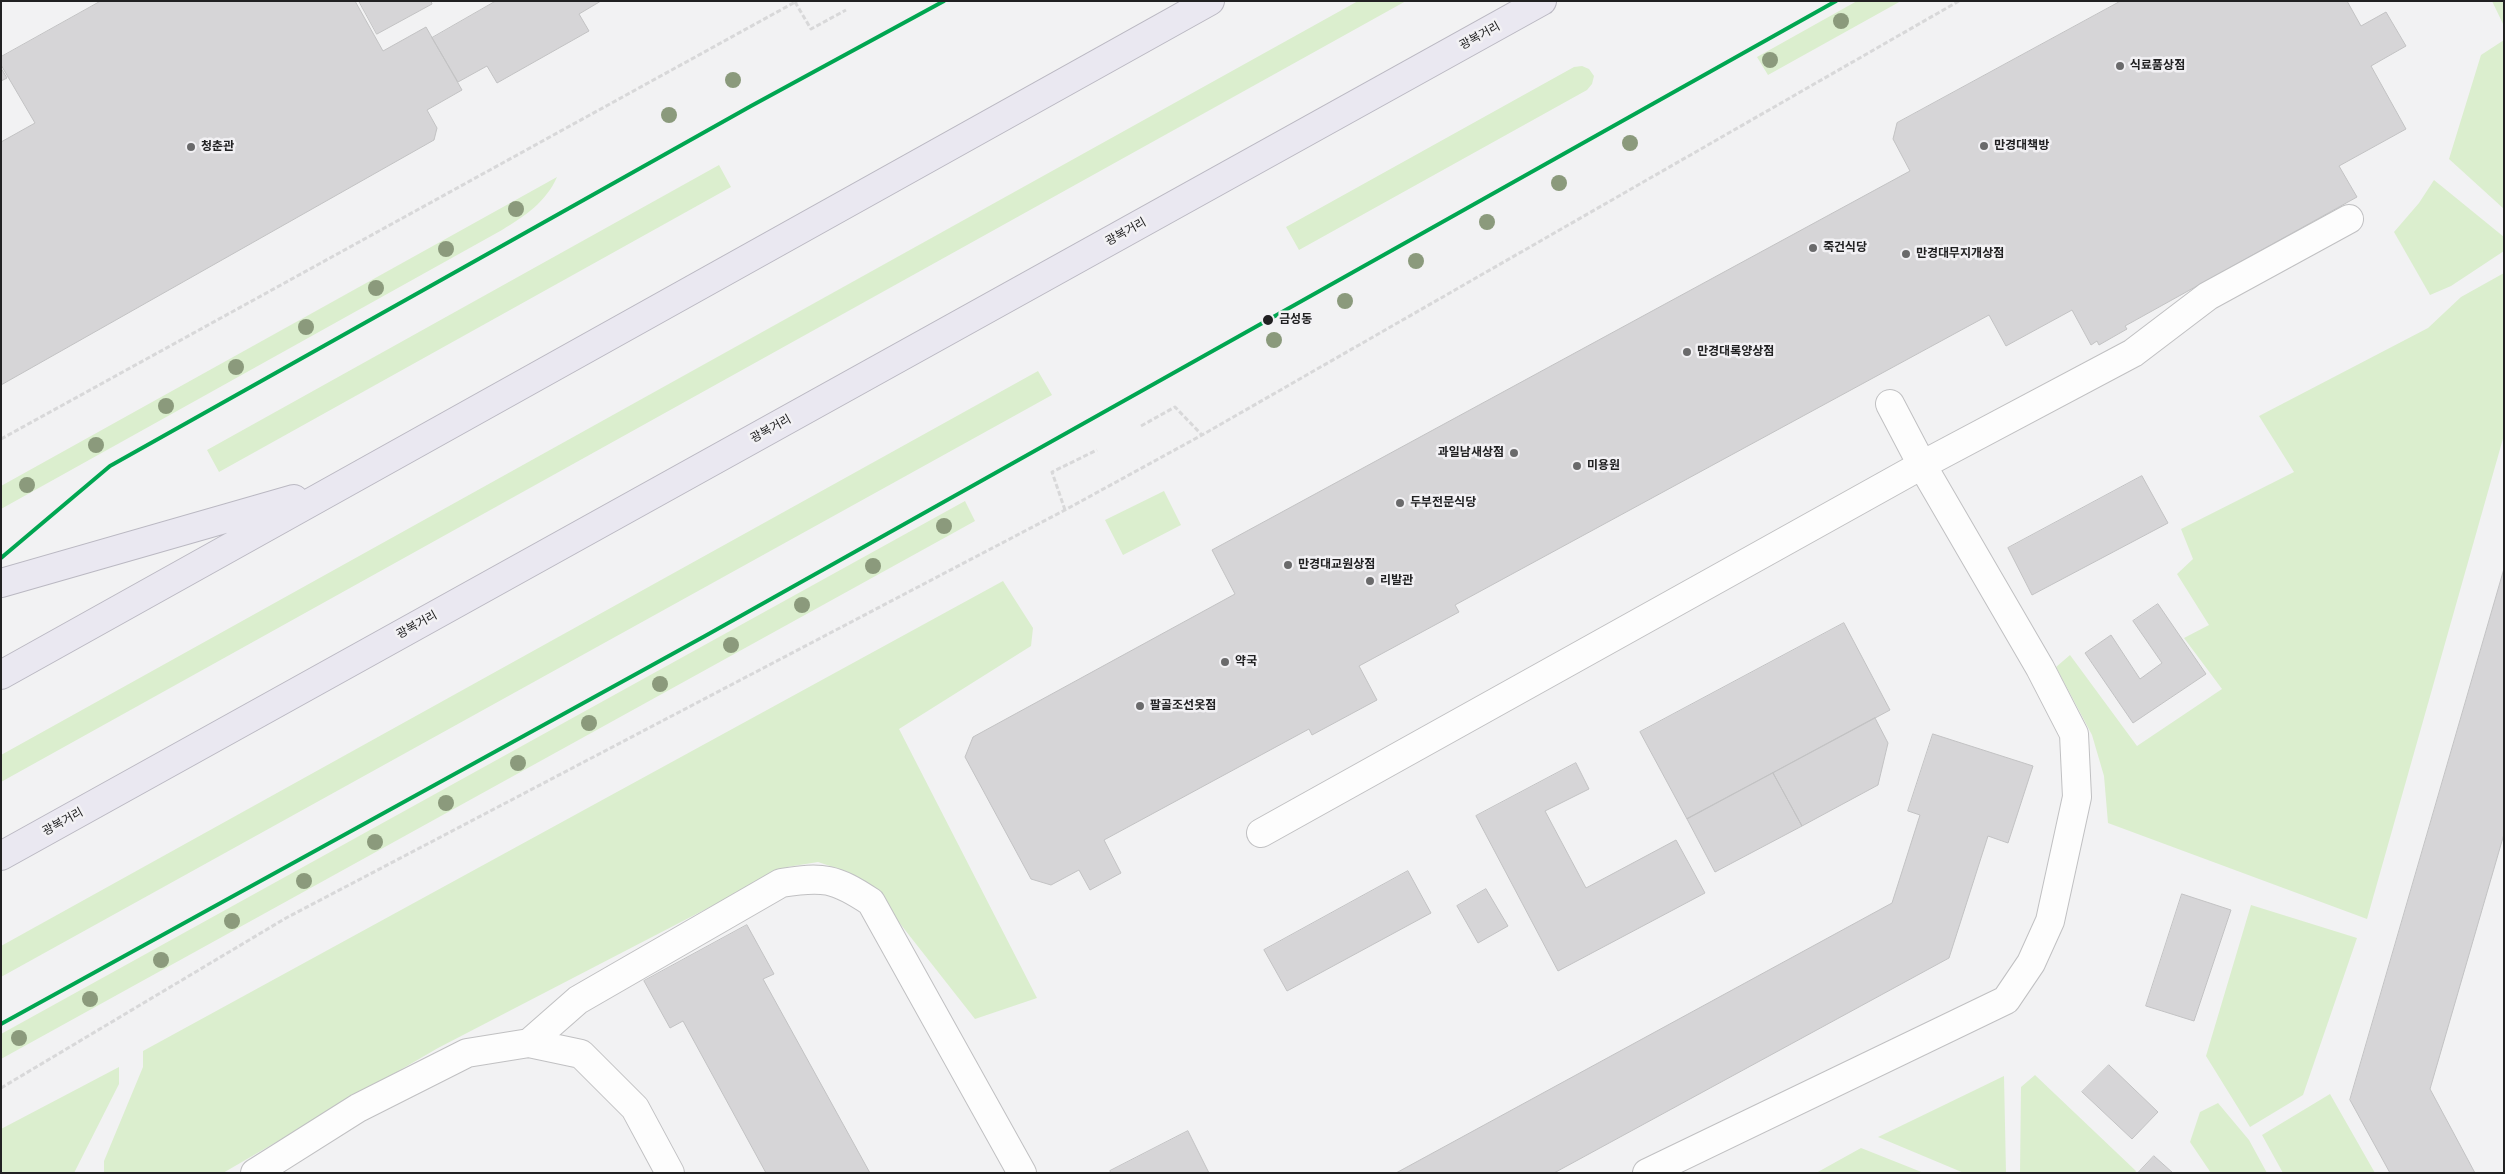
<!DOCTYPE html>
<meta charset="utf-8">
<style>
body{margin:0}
#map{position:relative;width:2505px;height:1174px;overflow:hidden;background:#f2f2f3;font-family:Lora,serif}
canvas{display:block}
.frame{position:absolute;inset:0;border:2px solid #212122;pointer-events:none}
</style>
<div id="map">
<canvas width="2505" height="1174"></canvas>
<div class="frame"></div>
</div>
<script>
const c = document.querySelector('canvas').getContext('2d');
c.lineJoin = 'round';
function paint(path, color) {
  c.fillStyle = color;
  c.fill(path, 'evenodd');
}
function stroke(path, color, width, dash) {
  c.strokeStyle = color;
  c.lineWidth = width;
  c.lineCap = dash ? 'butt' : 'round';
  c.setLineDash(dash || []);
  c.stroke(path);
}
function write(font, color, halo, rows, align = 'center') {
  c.font = font + ' Lora,"Noto Sans KR",serif';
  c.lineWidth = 5;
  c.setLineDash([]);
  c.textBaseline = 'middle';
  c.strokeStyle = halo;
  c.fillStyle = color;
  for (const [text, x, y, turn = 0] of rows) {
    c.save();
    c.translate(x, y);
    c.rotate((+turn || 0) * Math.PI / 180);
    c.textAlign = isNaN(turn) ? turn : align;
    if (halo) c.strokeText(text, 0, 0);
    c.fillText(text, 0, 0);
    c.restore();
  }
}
paint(new Path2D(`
 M1358 1H1406L1 782V755Z
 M1857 1H1901L1768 75 1757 57Z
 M2492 1H2504V26Z
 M2504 40V209L2449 159 2481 55Z
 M1582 66 1589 69 1594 76 1592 84 1587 90 1299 250 1286 227 1574 67Z
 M719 165 731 187 219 472 207 450Z
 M557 177C546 202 525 216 502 230L1 509V486Z
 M2434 180 2504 237V251L2451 286 2430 295 2394 232 2419 203Z
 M2504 273V435L2367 919 2108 823 2104 776 2092 735 2056 667 2070 655 2137 746 2222 689 2184 638 2209 625 2177 574 2193 559 2181 529 2294 472 2259 416 2428 328 2461 297Z
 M1038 371 1052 395 1 977V946Z
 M1164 491 1181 525 1123 555 1105 520Z
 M965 501 975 521 1 1059V1034Z
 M1003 581 1033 628 1031 646 899 729 1037 998 975 1019 872 888 848 872 818 862 787 867 438 1048 223 1173H104V1161L143 1067V1051Z
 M2251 905 2357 938 2303 1095 2250 1127 2206 1056Z
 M119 1067V1084L74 1173H1V1129Z
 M2035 1075 2136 1171 2135 1173H2020L2021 1087Z
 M2004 1076 2006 1173H1964L1878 1137Z
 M2330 1094 2375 1173H2283L2262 1135Z
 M2218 1103 2249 1140 2267 1173H2211L2190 1142 2200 1112Z
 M1861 1148 1924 1173H1816Z`), '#dbeece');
const building = new Path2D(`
 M101 1H355L383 51 426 27 462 90 427 110 437 128 434 140 1 385V142L35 123 1 65V57Z
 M359 1H431L432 4 377 34Z
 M496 1H601L579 14 589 31 497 83 487 66 458 82 432 38Z
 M2121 1H2347L2361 26 2386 12 2406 46 2371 66 2406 129 2339 166 2357 197 2125 326 2127 329 2099 345 2097 341 2091 345 2072 310 2006 346 1989 315 1455 605 1459 612 1359 666 1377 700 1312 735 1309 729 1104 840 1121 873 1090 890 1079 870 1051 885 1031 879 965 757 973 737 1235 594 1212 550 1910 171 1893 139 1897 123Z
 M1 68 7 78 1 81Z
 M2142 476 2168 523 2032 595 2008 548Z
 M2504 569V834L2430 1089 2475 1173H2390L2350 1100Z
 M2158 604 2206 674 2133 723 2085 653 2111 635 2140 679 2162 663 2133 621Z
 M1844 623 1890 710 1687 819 1640 732Z
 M1875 718 1888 743 1878 785 1802 826 1773 773Z
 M1933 734 2033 766 2008 843 1988 836 1949 958 1554 1173H1396L1892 903 1920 815 1908 811Z
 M1576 763 1589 789 1545 811 1586 888 1676 840 1705 893 1558 971 1476 816Z
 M1773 773 1802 826 1715 872 1687 819Z
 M1408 871 1431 913 1287 991 1264 950Z
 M1486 889 1508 926 1478 943 1457 906Z
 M2182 894 2231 910 2194 1021 2146 1006Z
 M747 925 774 974 763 979 870 1173H766L683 1021 670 1028 644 981Z
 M2109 1065 2158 1112 2132 1139 2082 1092Z
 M1188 1131 1209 1173H1111L1110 1171Z
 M2154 1156 2173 1173H2138Z`);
paint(building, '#d6d5d7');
stroke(building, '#c2c2c3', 1);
const minor = new Path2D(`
 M1261 833 1922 465 2133 353 2208 296 2349 219
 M529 1043 578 1000 781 883C823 876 835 878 871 902L1022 1173
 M255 1173 358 1108 467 1053 529 1043 581 1054 635 1108 670 1173
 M1647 1173 2006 1000 2031 963 2050 921 2077 797 2074 734 2040 668 1922 465 1890 404`);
const highway = new Path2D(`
 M1 583 294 499
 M1 675 1210 1
 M1 856 1542 1`);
stroke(minor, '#c0c0c2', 30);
stroke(highway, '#bab8c2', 30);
stroke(new Path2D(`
 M795 2 811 29 846 10
 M1141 426 1175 407 1202 435
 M1 439 797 1
 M1065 510 1052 472 1097 450
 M1 1088 286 918 1065 510 1202 435 1959 1`), '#d8d8d9', 3, [5, 2.5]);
stroke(minor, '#fdfdfd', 28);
stroke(highway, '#eae8f1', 28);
stroke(new Path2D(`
 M1 558 110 466 751 106 944 1
 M1 1024 705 636 1836 1`), '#00a651', 4);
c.fillStyle = '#8b9a7c';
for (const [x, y] of [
 [1841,21],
 [1770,60],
 [733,80],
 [669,115],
 [1630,143],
 [1559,183],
 [516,209],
 [1487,222],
 [446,249],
 [1416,261],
 [376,288],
 [1345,301],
 [306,327],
 [1274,340],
 [236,367],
 [166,406],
 [96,445],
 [27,485],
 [944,526],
 [873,566],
 [802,605],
 [731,645],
 [660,684],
 [589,723],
 [518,763],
 [446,803],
 [375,842],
 [304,881],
 [232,921],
 [161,960],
 [90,999],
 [19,1038]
]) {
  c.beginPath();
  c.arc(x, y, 8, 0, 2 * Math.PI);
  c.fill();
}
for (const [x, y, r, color] of [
 [2120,66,5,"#6a6a6b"],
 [1984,146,5,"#6a6a6b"],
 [191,147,5,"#6a6a6b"],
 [1813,248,5,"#6a6a6b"],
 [1906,254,5,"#6a6a6b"],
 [1268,320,6,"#212122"],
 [1687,352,5,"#6a6a6b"],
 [1514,453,5,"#6a6a6b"],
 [1577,466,5,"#6a6a6b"],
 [1400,503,5,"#6a6a6b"],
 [1288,565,5,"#6a6a6b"],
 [1370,581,5,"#6a6a6b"],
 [1225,662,5,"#6a6a6b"],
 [1140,706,5,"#6a6a6b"]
]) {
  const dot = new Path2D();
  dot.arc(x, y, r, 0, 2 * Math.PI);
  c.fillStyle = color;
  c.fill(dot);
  stroke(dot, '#f2f1f4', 2);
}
write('12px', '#212122', '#f2f1f4', [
 ["광복거리",1480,36,-29],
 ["광복거리",1126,232,-29],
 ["광복거리",771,429,-29],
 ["광복거리",417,625,-29],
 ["광복거리",63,822,-29]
]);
write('bold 12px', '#212122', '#f2f1f4', [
 ["식료품상점",2130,66],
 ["만경대책방",1994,146],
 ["청춘관",201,147],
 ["죽건식당",1823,248],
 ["만경대무지개상점",1916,254],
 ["만경대록양상점",1697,352],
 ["과일남새상점",1504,453,"right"],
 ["미용원",1587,466],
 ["두부전문식당",1410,503],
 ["만경대교원상점",1298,565],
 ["리발관",1380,581],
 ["약국",1235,662],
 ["팔골조선옷점",1150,706]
], 'left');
write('bold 12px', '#212122', '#f2f1f4', [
 ["금성동",1279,320]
], 'left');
</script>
